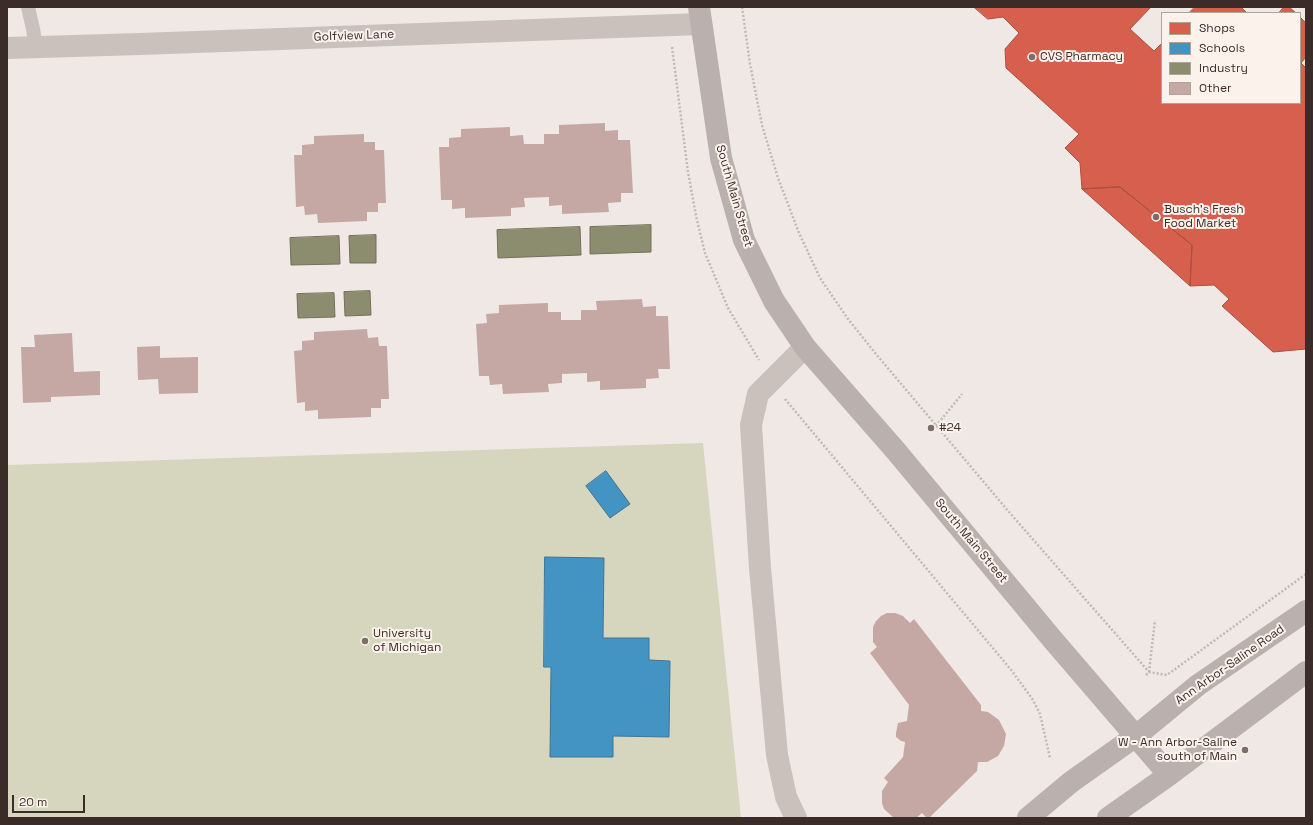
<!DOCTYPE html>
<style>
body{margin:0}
#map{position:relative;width:1313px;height:825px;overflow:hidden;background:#f0e8e4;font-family:"Space Grotesk",sans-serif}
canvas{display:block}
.frame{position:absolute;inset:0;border:8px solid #3c2c29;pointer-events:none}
.legend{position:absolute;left:1161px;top:12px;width:140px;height:92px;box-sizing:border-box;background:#fcf2ec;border:1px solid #afa39e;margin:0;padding:5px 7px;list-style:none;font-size:12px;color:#3c2c29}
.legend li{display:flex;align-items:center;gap:8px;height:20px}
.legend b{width:20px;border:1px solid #afa39e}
.scale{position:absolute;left:12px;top:795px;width:73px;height:18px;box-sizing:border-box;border:2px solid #3c2c29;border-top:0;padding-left:5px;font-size:12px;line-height:14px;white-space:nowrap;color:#3c2c29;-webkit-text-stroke:3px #fcf2ec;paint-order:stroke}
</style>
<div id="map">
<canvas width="1313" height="825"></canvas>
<div class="frame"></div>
<ul class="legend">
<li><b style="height:11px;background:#d6604d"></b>Shops</li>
<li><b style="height:11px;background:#4393c3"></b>Schools</li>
<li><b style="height:11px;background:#8c8c6e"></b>Industry</li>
<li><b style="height:11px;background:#c5a8a4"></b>Other</li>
</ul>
<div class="scale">20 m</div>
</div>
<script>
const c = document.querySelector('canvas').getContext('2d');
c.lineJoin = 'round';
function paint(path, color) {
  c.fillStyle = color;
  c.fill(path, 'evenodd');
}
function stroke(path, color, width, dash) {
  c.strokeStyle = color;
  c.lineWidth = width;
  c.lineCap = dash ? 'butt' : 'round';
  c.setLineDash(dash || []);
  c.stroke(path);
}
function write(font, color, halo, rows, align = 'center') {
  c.font = font + ' "Space Grotesk",sans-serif';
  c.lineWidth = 4;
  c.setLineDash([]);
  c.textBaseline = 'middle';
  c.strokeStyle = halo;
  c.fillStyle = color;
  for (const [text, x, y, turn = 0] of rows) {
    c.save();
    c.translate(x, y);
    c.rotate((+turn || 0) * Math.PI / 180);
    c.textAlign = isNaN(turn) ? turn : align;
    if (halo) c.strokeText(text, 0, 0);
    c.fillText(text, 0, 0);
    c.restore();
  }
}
paint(new Path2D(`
 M703 443 741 818H7V465Z`), '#d6d5bd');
const shops = new Path2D(`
 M974 7H1151L1130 29 1154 51 1162 43V103H1300V17L1306 23V57L1301 63 1306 68V349L1273 352 1222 306 1229 299 1214 285 1190 286 1192 245 1120 187 1082 189 1080 163 1065 148 1079 134 1006 68 1005 49 1019 33 1003 17 988 19Z
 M1195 7H1241L1247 13H1189Z
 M1284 7H1289L1296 13H1279Z
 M1120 187 1192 245 1190 286 1082 189Z`);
paint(shops, '#d6604d');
stroke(shops, '#a85042', 1);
const schools = new Path2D(`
 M606 471 630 504 610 518 586 486Z
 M545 557 604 558 603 638H649V660L670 661 669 737 613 736V757H550L551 667H544Z`);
paint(schools, '#4393c3');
stroke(schools, '#417495', 1);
const industry = new Path2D(`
 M651 225V252L590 254V227Z
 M580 227 581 255 498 258 497 230Z
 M376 235V263H350L349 236Z
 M339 236 340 264 291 265 290 238Z
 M370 291 371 315 345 316 344 292Z
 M334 293 335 317 298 318 297 294Z`);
paint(industry, '#8c8c6e');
stroke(industry, '#746f59', 1);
paint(new Path2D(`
 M605 123V131L618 130V140H630L633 193H621V202L608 203 609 212 562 214V205L549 206V197L524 198 525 207 511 208V216L465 218V208L452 209V200H441L439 147H449V138L461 137V129L510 127V136L523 135 524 144H544V134H559V125Z
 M364 134V142H375V150H384L386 203H378V212H367V221L318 223 317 214 305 215 304 206 296 207 294 155H302V145L314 144V136Z
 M642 299 643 307 656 306V316H668L670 369H658L659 378 646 379V388L600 390V381L587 382V373L562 374V383L548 384 549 392 503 394 502 384 490 385 489 376H479L476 324 487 323 486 314 499 313V305L548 303V312H561V320H581V310H597L596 301Z
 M367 329 368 338 378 337 379 346H387L389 399H381V408H371V417L318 419V410L305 411V402L297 403 294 351 302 350V341L314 340V332Z
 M72 333 74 372 100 371V395L51 397V402L23 403 21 347H35L34 335Z
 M160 346V358L198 357V393L159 394 158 379 138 380 137 347Z
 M887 613H895L903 616 910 623 914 619 981 705V711L988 712 999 720 1006 734 1004 746 998 756 987 762H978L977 771 929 818H927L922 813 916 818H894L884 809 882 803V791L888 782 884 778 903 757 905 742 901 741 896 737V733L898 723 907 721 909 705 870 653 877 647 873 642V627L876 621 881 616Z`), '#c5a8a4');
stroke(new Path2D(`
 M742 7 750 64 762 125 778 178 799 233 820 278 848 319 876 354 1009 512 1149 672
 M672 47 688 172 696 216 705 253 728 308 759 360
 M785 399 1012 671 1033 700 1040 714 1050 758
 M936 426 962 394
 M1149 672 1155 620
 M1146 675 1149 672 1167 675 1306 574`), '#c2b9b5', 2.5, [2, 2]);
stroke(new Path2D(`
 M28 7 33 29 36 47`), '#cac0bc', 14);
stroke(new Path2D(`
 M7 48 140 44 701 24
 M796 818 786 797 777 755 760 568 751 425 758 394 805 347`), '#cac0bc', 22);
stroke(new Path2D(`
 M699 7 721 158 744 240 774 301 805 347 896 451 1053 640 1169 775
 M1028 818 1071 782 1136 736 1198 685 1306 611
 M1108 818 1169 775 1306 672`), '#bab0ad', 22);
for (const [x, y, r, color] of [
 [1032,57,4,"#7b6e6a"],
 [1156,217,4,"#7b6e6a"],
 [931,428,4,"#7b6e6a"],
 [365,641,4,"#7b6e6a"],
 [1245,750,4,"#7b6e6a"]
]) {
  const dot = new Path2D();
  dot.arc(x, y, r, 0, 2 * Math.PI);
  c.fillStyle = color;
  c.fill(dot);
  stroke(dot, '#fcf2ec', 1.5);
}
write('12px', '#3c2c29', '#fcf2ec', [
 ["Golfview Lane",354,36,-2],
 ["South Main Street",734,196,74],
 ["South Main Street",971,541,50],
 ["Ann Arbor-Saline Road",1230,665,-35]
]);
write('12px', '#3c2c29', '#fcf2ec', [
 ["CVS Pharmacy",1040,57],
 ["Busch's Fresh",1164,210],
 ["Food Market",1164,224],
 ["#24",939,428],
 ["University",373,634],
 ["of Michigan",373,648],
 ["W - Ann Arbor-Saline",1237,743,"right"],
 ["south of Main",1237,757,"right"]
], 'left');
</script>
